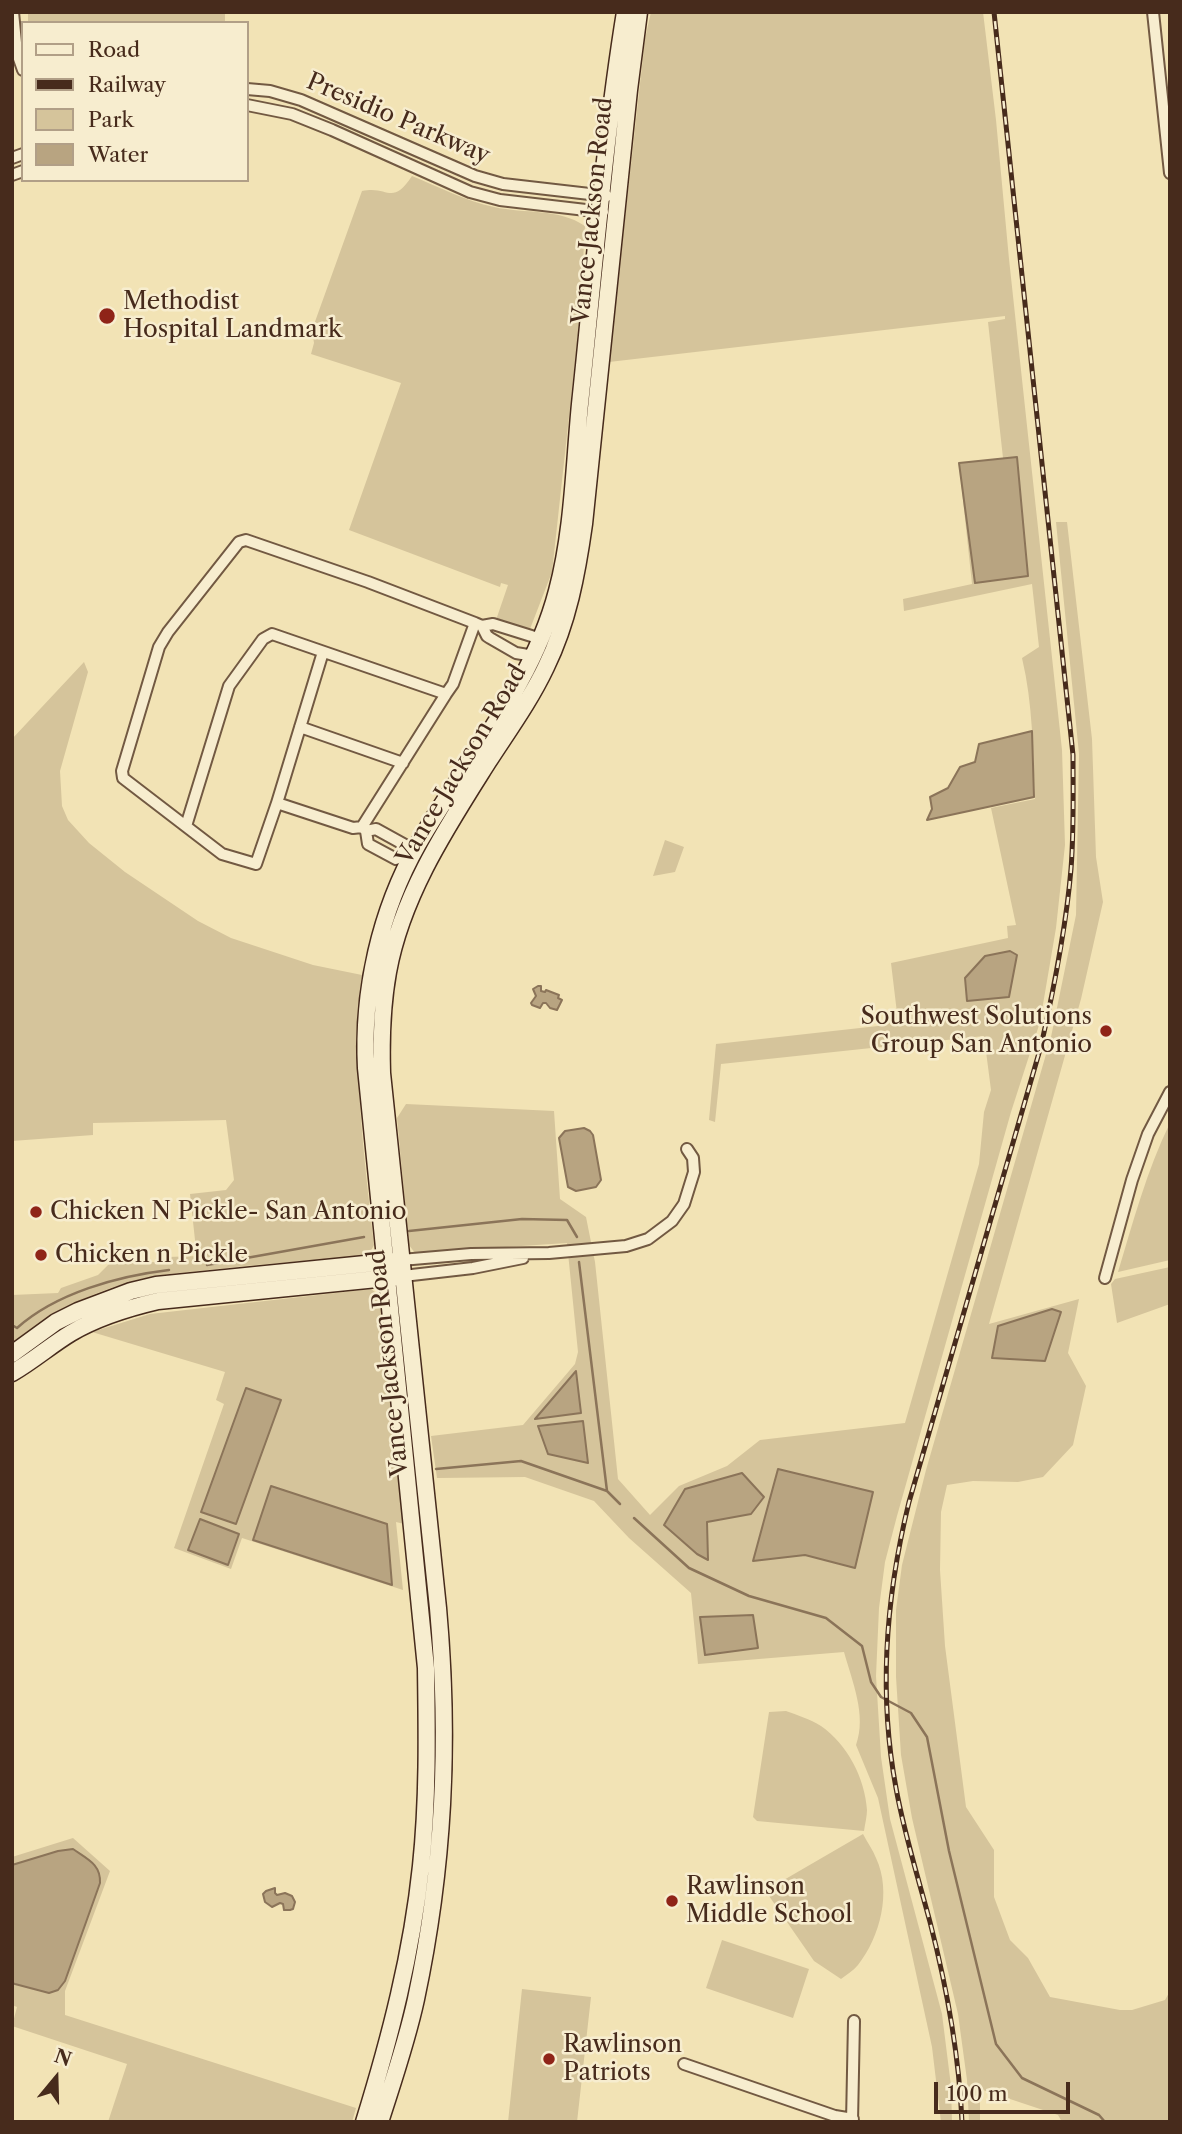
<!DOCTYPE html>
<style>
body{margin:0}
#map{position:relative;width:1182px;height:2134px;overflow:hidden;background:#f2e3b5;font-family:"Libre Caslon Text",serif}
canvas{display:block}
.frame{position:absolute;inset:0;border:14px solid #472b1c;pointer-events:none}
.legend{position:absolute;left:21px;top:21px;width:228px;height:161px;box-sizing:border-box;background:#f7edcf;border:2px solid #b19f87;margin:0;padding:9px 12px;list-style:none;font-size:21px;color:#472b1c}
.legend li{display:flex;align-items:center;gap:14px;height:35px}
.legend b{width:35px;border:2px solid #b19f87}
.north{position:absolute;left:21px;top:2043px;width:70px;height:70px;-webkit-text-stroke:5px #f7edcf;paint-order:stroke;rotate:19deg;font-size:19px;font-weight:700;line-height:28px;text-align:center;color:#472b1c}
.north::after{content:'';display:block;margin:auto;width:24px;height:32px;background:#472b1c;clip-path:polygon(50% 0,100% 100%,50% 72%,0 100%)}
.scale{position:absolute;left:934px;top:2082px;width:136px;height:32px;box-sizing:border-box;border:4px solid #472b1c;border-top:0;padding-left:9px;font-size:21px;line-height:24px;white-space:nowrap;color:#472b1c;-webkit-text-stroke:5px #f7edcf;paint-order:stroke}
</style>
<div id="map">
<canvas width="1182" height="2134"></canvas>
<div class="frame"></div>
<ul class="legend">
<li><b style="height:9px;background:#f7edcf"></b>Road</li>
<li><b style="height:9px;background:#472b1c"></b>Railway</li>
<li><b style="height:19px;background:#d5c49b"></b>Park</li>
<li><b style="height:19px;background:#b8a481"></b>Water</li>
</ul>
<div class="north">N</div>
<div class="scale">100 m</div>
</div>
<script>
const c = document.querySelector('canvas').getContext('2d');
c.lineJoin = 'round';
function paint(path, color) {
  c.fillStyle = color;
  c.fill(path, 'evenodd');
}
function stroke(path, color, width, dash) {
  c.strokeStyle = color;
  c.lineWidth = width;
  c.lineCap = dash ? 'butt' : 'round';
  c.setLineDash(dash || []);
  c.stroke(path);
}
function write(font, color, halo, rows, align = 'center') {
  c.font = font + ' "Libre Caslon Text",serif';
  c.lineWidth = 5;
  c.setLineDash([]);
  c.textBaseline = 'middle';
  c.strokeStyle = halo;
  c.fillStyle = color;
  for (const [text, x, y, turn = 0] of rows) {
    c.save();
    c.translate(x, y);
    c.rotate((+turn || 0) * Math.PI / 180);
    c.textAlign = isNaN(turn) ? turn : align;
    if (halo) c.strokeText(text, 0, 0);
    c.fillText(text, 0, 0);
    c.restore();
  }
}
paint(new Path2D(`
 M28 12H225V23H28Z
 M651 12H983L996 120 1009 259 1062 750 1065 845 1056 928 1040 1022 1011 1112 897 1516 885 1562 879 1608 876 1676 881 1757 890 1819 942 2014 951 2086 952 2122H941L932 2047 878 1798 856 1745C867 1715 852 1681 844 1652L698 1664 691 1593 629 1538 594 1501 525 1477 437 1478 431 1436 523 1425 575 1364 578 1352 567 1243 415 1253 409 1245 397 1118 406 1104 554 1111 560 1199 586 1217 595 1262 618 1479 650 1515 679 1486 727 1466 760 1440 905 1423 979 1164 984 1112 991 1090 984 1036 721 1064 715 1122 709 1120 716 1044 887 1025 886 1015 897 1013 891 963 1008 938 1007 926 1016 925 991 808 1035 799C1033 752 1033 704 1022 658L1039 647 1032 584 904 611 903 599 972 584 959 463 1003 458 988 322 1005 319V316L609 362 645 39Z
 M412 176C439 187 466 201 494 207 525 214 559 208 585 226L580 316 552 572 530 629 496 620 508 585 501 583 500 587 349 530 401 383 311 354 314 343 312 330 362 191C389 185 391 207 412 176Z
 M1056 522H1067L1092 739 1096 857 1103 902 1081 999 989 1324 1079 1299 1068 1353 1086 1386 1073 1445 1043 1477 1018 1482 973 1481 947 1485 941 1512 940 1570 945 1646 966 1807 994 1850V1897L1010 1940 1028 1958 1050 1997 1120 2010H1132L1165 2000 1170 1991V2122H1062L1058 2115 980 2089V2122H969L967 2080 958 2014 912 1818 901 1755 896 1677V1610L902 1565 926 1470 1051 1037 1076 915 1079 754Z
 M84 662 88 672 60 771 62 806 68 820 89 843 125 872 198 921 231 938 313 965 362 975C352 1066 364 1155 374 1245L368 1256C314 1260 261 1264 208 1270 182 1273 155 1274 130 1282 86 1294 48 1315 12 1343V1295L58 1293 61 1288 98 1275 110 1263 158 1262 167 1257 200 1256 195 1240 190 1194 226 1190 234 1180 226 1120 93 1123V1135L12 1141V739Z
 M665 840 684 847 675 872 653 876Z
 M1170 1123V1260L1118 1272C1133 1222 1147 1170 1170 1123Z
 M1170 1267V1304L1117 1323 1111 1284 1115 1279Z
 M371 1289 380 1296 404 1524 396 1522 403 1590 242 1538 231 1569 174 1548 224 1404 216 1400 225 1372 92 1332 150 1314Z
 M786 1711C797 1715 810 1719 821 1726 847 1744 865 1778 867 1810 867 1816 865 1824 864 1831L757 1821 753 1817 769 1712Z
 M863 1834C867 1842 873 1850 876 1858 892 1892 880 1937 858 1965 853 1971 846 1975 841 1979L814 1961 769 1896 770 1888Z
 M73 1838 110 1871 65 1991V2015L356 2108 352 2122H108L127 2064 12 2026 17 2007 12 2005V1857Z
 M722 1940 809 1969 793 2018 706 1988Z
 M522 1989 591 1997 577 2122H508Z`), '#d5c49b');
const water = new Path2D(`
 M1017 457 1028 576 975 583 959 463Z
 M1032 731 1034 797 927 820 932 809 930 797 948 788 960 767 975 762 979 744Z
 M1010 951 1017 955 1009 997 967 1001 965 978 985 956Z
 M538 986H541V991L545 992 546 990 559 995 558 998 562 1000 557 1010 550 1008 546 1003H543L540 1008 532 1005 531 1003 536 996 533 989Z
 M584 1128 590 1131 593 1135 601 1180 596 1187 576 1191 568 1187 559 1138 565 1131Z
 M1052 1309 1061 1312 1045 1361 992 1358 998 1326Z
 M576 1371 581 1413 535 1419Z
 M246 1388 281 1400 236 1524 201 1512Z
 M583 1421 588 1463 548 1454 538 1426Z
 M778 1469 873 1492 855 1568 805 1555 753 1561Z
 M742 1473 764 1497 751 1514 707 1522 708 1560 697 1554 664 1525 685 1489Z
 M271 1486 387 1524 392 1585 253 1540Z
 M200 1519 239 1534 228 1565 188 1550Z
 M753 1615 758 1648 705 1655 700 1617Z
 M73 1849C87 1859 101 1864 100 1883L65 1981 58 1990 49 1993 15 1984 12 1983V1865L58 1851Z
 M275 1888V1893L277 1895 285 1893 292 1896 295 1902 293 1909 290 1910H284L283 1904 280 1903 272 1907 265 1902 263 1894 266 1891Z`);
paint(water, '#b8a481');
stroke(water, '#8b7459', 2);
stroke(new Path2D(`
 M409 1231 522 1219 567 1220 577 1237
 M579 1262 607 1491
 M207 1265 364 1237
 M12 1325 17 1328C56 1293 118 1276 169 1270
 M436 1469 521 1461 607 1491 620 1504
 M389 1477 397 1472
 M634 1518 689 1568 749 1596 826 1618 862 1646 871 1682 881 1697 911 1713 927 1737 949 1851 996 2044 1022 2078 1099 2115 1105 2122`), '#8b7459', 2.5);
const minor = new Path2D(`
 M13 12 17 53 23 70
 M1153 12 1170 173
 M247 89 270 91 301 100 475 176 503 184 607 196
 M247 105 292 114 332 130 470 192 500 200 603 212
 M12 158 23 154
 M12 175 23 171
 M475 623 482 626 493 624 541 639
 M482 626 487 636 490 638 516 653 534 656
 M300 727 403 763
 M277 803 323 652
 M186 826 229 686 263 639 272 634 446 694 453 684 475 623 368 582 246 540 239 542 168 632 159 647 122 771 123 778 222 854 256 864 277 803 353 828 362 827 366 831 376 829 405 845V855
 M362 827 446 694
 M366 831 368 844 396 859 405 855 411 857
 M401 1260 471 1254 549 1253 626 1246 648 1239 672 1221 684 1204 694 1172 693 1158 687 1149
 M403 1276 473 1268 523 1258
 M1105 1278 1132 1180 1148 1134 1170 1092
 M684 2064 835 2116 853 2119
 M852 2122 854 2021`);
const secondary = new Path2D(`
 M12 1354 56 1322 78 1311 131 1291 156 1285 395 1261
 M12 1373C33 1361 51 1345 71 1333 98 1317 128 1308 158 1301L397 1277
 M364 2122C390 2038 412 1953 421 1866 428 1800 427 1734 426 1668L366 1068C362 991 380 911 418 844 466 760 532 687 557 591 573 531 574 466 580 404 594 273 604 142 625 12
 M380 2122C393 2081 407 2041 416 1999 444 1867 450 1742 438 1608L382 1073C381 1039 382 1005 388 972 402 895 447 827 488 762 508 731 530 701 546 667 568 622 577 574 584 524L629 90 639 12`);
stroke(minor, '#725942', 14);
stroke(secondary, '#472b1c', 19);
stroke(minor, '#f7edcf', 10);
stroke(secondary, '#f7edcf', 16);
const rail = new Path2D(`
 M962 2122C959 2054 947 1988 930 1922 918 1877 904 1833 896 1788 878 1692 886 1596 909 1502L1041 1046C1054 988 1066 929 1071 869 1074 831 1073 793 1073 755L994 12`);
stroke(rail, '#472b1c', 5);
stroke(rail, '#f7edcf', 2.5, [8]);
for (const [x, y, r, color] of [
 [107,316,9,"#8f2418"],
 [1106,1031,7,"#8f2418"],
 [36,1212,7,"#8f2418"],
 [41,1255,7,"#8f2418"],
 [672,1901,7,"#8f2418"],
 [549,2059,7,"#8f2418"]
]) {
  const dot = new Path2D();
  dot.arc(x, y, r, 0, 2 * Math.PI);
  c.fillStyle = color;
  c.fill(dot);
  stroke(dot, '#f7edcf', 2.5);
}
write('24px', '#472b1c', '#f7edcf', [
 ["Presidio Parkway",398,119,23],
 ["Vance Jackson Road",593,211,-84],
 ["Vance Jackson Road",462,765,-59],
 ["Vance Jackson Road",389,1363,-96]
]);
write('24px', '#472b1c', '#f7edcf', [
 ["Methodist",123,302],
 ["Hospital Landmark",123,330],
 ["Southwest Solutions",1092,1017,"right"],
 ["Group San Antonio",1092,1045,"right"],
 ["Chicken N Pickle- San Antonio",50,1212],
 ["Chicken n Pickle",55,1255],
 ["Rawlinson",686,1887],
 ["Middle School",686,1915],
 ["Rawlinson",563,2045],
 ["Patriots",563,2073]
], 'left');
</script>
